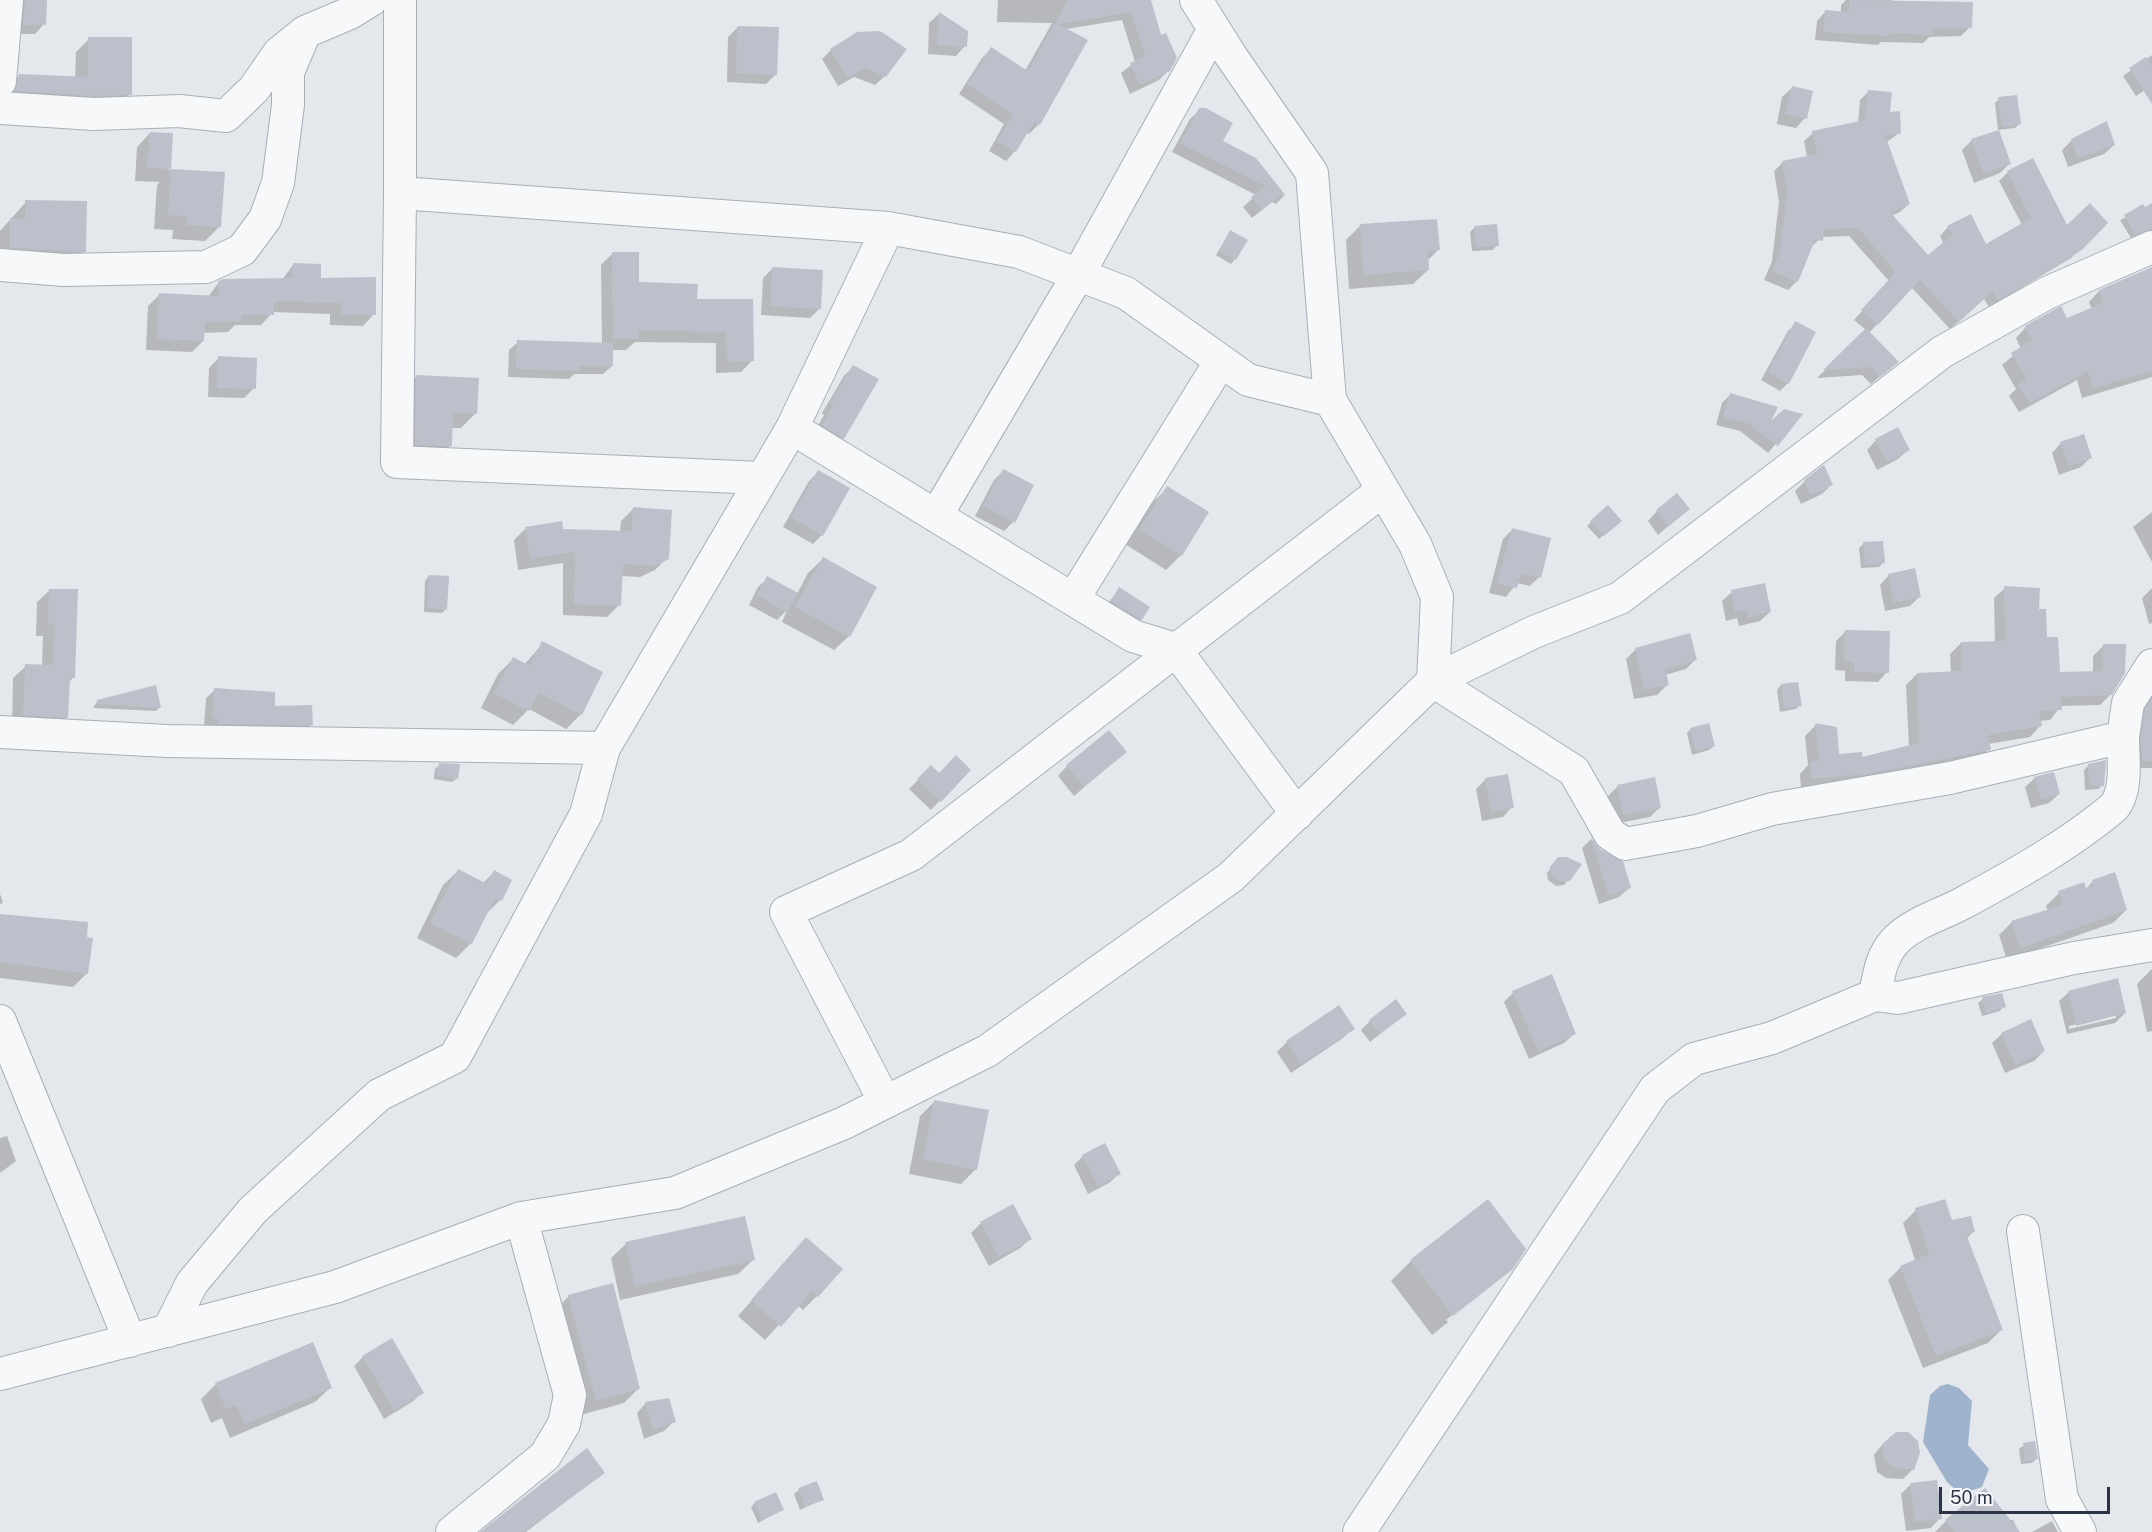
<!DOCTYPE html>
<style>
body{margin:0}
#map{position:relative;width:2152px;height:1532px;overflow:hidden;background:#e4e7ec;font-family:"Public Sans",sans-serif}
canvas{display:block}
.scale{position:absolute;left:1939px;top:1487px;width:171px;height:27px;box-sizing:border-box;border:3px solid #2b3445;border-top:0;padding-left:8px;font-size:18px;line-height:21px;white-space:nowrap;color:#2b3445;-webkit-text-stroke:4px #f4f6f9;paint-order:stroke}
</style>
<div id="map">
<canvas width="2152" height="1532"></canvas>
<div class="scale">50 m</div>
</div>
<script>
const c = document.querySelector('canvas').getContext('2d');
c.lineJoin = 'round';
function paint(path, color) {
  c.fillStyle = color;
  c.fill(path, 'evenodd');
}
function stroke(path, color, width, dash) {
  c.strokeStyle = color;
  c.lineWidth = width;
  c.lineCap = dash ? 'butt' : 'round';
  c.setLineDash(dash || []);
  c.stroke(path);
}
paint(new Path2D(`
 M1948 1384 1959 1388 1972 1401 1968 1445 1989 1469 1982 1487 1970 1491 1956 1490 1947 1482 1923 1442 1930 1395 1940 1386Z`), '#9fb4cc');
paint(new Path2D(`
 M12 0H45L44 24 35 34H14Z
 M998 0H1149L1169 70 1159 80 1130 94 1121 73 1135 62 1122 20 1066 29 1086 41 1039 124 1029 134 1026 132 1015 151 1006 161 989 151 1004 124 959 94 982 58 991 49 1025 71 1052 23 997 22Z
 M1846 0H1890L1970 27 1961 36 1929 37 1923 43 1881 42 1878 45 1815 40 1817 21 1825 12 1841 13V5Z
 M939 14 966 32 965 46 956 56 928 54 929 23Z
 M738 27 776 74 766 84 727 82 728 37Z
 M89 39 130 94 117 107 3 104 6 89 19 76 75 78 76 52Z
 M831 50 885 76 875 85 854 77 838 86 822 59Z
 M2152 55V85L2136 96 2123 76Z
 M1792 88 1805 118 1796 128 1777 124 1782 97Z
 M1869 91 1888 113 1899 133 1887 142 1909 204 1900 212 1891 216 1928 257 1944 244 1940 236 1948 227 1986 246 2022 225 1999 181 2008 172 2066 227 2106 223 2071 258 1989 307 1984 299 1950 329 1911 287 1869 333 1897 362 1871 384 1862 375 1817 378 1866 330 1854 320 1889 281 1849 236 1822 237 1810 248 1797 281 1788 290 1764 280 1772 261 1779 202 1774 171 1783 162 1807 157 1804 141 1813 133 1858 123 1860 100Z
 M1999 99 2019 124 2015 128 1998 130 1995 103Z
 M1200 110 1221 142 1255 159 1284 196 1276 204 1272 202 1252 218 1243 207 1256 195 1172 152 1190 119Z
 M150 133 171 135 169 170 223 173 220 226 205 241 172 239 173 230 154 229 157 185 160 182 135 181 137 147Z
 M1972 140 2009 164 2000 173 1974 183 1962 150Z
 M2072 140 2114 145 2104 154 2068 167 2062 150Z
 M26 202 84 251 70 266 0 262V231Z
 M2152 205V232L2131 238 2120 220Z
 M1360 226 1438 250 1427 261 1428 270 1413 284 1349 289 1346 240Z
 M1475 227 1497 245 1493 250 1472 251 1470 232Z
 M1230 232 1235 259 1231 264 1216 255Z
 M613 253 637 284 696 301 751 300 752 361 741 372 716 373V343L635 342 626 350H612V366L603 374H574L569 379 508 377 509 350 518 342 602 344 601 265Z
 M293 265 374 314 363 326 330 325V314L273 312 261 325H235L228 332 203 333V341L192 352 146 350 148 306 159 295 208 297 219 282 282 280Z
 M773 268 819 309 810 318 761 315 763 278Z
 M2152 274V377L2082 398 2077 380 2019 412 2009 396 2016 389 2002 365 2021 349 2016 338 2026 327 2066 320 2092 310 2089 302 2099 291Z
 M1796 323 1788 383 1780 391 1761 380 1788 331Z
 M219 358 254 388 244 398 208 397 209 368Z
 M853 367 843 438 834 447 813 435 824 415 822 413 844 376Z
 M417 376 476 413 461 428H451L450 446 436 460 401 459 402 391Z
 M1730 395 1766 427 1800 415 1768 453 1740 431 1716 425 1722 403Z
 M1876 440 1908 450 1898 459 1877 470 1867 450Z
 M2061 443 2090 458 2081 467 2059 475 2052 453Z
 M1003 471 1013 522 1004 531 975 516 994 480Z
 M818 472 822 535 813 544 783 527 809 481Z
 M1805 481 1831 485 1822 494 1801 504 1795 491Z
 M1168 488 1181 555 1166 570 1125 544 1153 502Z
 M1607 507 1619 521 1599 539 1587 526Z
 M633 509 667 558 655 570 640 577 621 576 619 605 607 617 563 615V563L518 570 514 540 526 528 620 532 621 521Z
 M1688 509 1658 535 1648 521 1657 511Z
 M2152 512V562L2133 527Z
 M1512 530 1539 577 1530 586 1517 583 1506 597 1489 593 1503 539Z
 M1863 544 1883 563 1879 567 1861 568 1859 548Z
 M823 559 849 636 834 650 782 622 787 610 777 620 749 605 758 587 768 578 797 594 808 573Z
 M1889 575 1920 596 1910 606 1885 611 1880 585Z
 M429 576 446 609 442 613 424 612 425 581Z
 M2005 588 2037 611 2058 674 2093 673V656L2104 645 2111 694 2100 705 2061 706 2050 720 2039 721 2040 726 2030 737 1988 744 1989 749 1979 760 1801 789 1800 774 1808 765 1805 736 1816 725 1838 756 1861 759 1909 747 1906 685 1917 674 1951 673 1950 654 1961 643H1995L1994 598Z
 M2152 588V623L2149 624 2142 598Z
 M1119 589 1141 619 1131 629 1102 611Z
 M50 590 73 678 68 683 67 717 54 729 12 727 13 678 26 666H42L43 636H36L37 602Z
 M1732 592 1770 612 1760 621 1739 626 1737 618 1726 621 1722 601Z
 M1846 631 1887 672 1878 682 1845 681V671L1835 670 1836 641Z
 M543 643 581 714 566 729 529 709 513 725 481 708 498 674 513 659 524 665Z
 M1636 649 1695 660 1686 669 1665 675 1667 685 1657 695 1634 699 1626 659Z
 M1781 685 1800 705 1796 709 1780 712 1777 690Z
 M215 690 273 708 312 724 303 733 204 726 206 698Z
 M2152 694V768H2135L2138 718Z
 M97 702 160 707 156 711 93 708Z
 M1691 729 1714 746 1709 750 1692 755 1687 733Z
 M1125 752 1074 796 1058 776 1067 766Z
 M440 765 457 778 452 782 434 779 435 769Z
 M2089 765 2103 785 2098 789 2085 790 2084 770Z
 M931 767 939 775 969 770 931 810 909 789Z
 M1507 776 1512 807 1503 817 1482 821 1476 789 1485 780Z
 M2035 778 2059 794 2049 803 2031 808 2025 787Z
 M1618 786 1660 807 1650 817 1614 824 1608 796Z
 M1591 839 1629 888 1619 897 1599 904 1582 848Z
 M1554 864 1568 880 1564 885 1556 886 1548 880 1547 873Z
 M458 871 483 883 494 872 500 900 485 915 471 943 456 958 417 938 443 885Z
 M2093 881 2126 910 2113 923 2007 960 1999 935 2012 922 2048 911 2046 906 2059 893 2085 890Z
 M0 894 3 902 0 905Z
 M0 915 87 973 73 987 0 978Z
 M2152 969V1031L2147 1032 2137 984Z
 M2069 992 2125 1013 2115 1023 2067 1034 2059 1001ZM2116 1015V1018L2069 1029V1026Z
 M1513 993 1574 1034 1564 1043 1529 1059 1504 1002Z
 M1983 999 2004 1006 2000 1011 1982 1016 1978 1003Z
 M1339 1007 1353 1028 1343 1038 1291 1073 1277 1052 1287 1042Z
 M1405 1014 1370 1042 1361 1030 1370 1021Z
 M2002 1034 2044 1051 2034 1061 2005 1073 1992 1043Z
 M935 1101 976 1169 961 1184 909 1174 920 1116Z
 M7 1136 16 1161 0 1173V1138Z
 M1083 1156 1119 1174 1109 1183 1088 1194 1074 1165Z
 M1487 1201 1512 1268 1446 1320 1448 1322 1495 1285 1432 1335 1391 1281 1411 1261Z
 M1916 1210 1973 1232 1966 1239 2001 1330 1988 1343 1923 1368 1888 1280 1901 1267 1915 1260 1903 1223Z
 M981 1223 1030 1239 1020 1248 989 1266 971 1233Z
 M806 1239 817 1296 803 1310 797 1305 765 1340 738 1316Z
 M626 1244 753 1260 738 1274 620 1300 611 1258Z
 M569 1296 639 1388 624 1403 581 1415 554 1311Z
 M363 1357 422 1393 412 1402 384 1419 354 1366Z
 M216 1384 330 1388 315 1402 230 1438 222 1418 211 1423 201 1399Z
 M646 1403 674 1421 664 1431 644 1439 637 1413Z
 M1908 1434 1913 1469 1903 1479 1886 1478 1877 1472 1874 1455 1881 1446 1891 1436Z
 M2024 1445 2036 1459 2032 1463 2021 1464 2019 1449Z
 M603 1473 526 1532H481Z
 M1910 1485 1940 1518 1931 1528 1906 1531 1901 1494Z
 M799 1490 823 1499 800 1510 794 1494Z
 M755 1503 782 1510 758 1523 751 1507Z
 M2013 1520 2019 1532H1935L1946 1521Z
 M2052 1521 2058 1532H2032Z`), '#0003');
paint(new Path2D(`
 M25 0H47L46 25H23Z
 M1068 0H1151L1161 35 1166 33 1177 58 1170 71 1140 85 1130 63 1145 56 1131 12 1058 24 1088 40 1040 125 1034 122 1016 152 997 141 1013 115 967 84 991 47 1028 71Z
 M1849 0 1973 2 1972 28H1933V35L1889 33V36L1823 32 1825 10 1849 12Z
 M939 12 968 31 967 47 937 45Z
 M737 26 779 27 777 75 736 73Z
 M880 31 907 49 886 77 865 68 848 78 830 49 857 32Z
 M88 37H132V95L94 96 15 91 19 74 88 77Z
 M2146 57 2152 67V104L2129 68Z
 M1792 86 1813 91 1807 119 1785 114Z
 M1868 90 1892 92 1890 112 1900 111 1901 134 1885 135 1910 204 1890 212 1928 255 1952 235 1947 226 1971 214 1986 244 2031 218 2007 171 2033 158 2067 225 2090 203 2108 223 2082 250 1998 300 1993 291 1959 322 1920 280 1878 325 1861 310 1896 272 1858 228 1824 229 1823 241 1815 240 1798 282 1772 271 1780 251 1787 193 1782 161 1817 154 1812 131 1865 120Z
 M2017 95 2021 124 2002 127 1998 97Z
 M1199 108H1206L1233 123 1223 141 1256 158 1286 196 1282 194 1262 210 1251 197 1265 186 1180 143Z
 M2107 121 2115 145 2077 158 2071 139Z
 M1999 130 2011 164 1984 174 1971 139Z
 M150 132 173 133 171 169 147 168Z
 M171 169 225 172 221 227 187 225V216L168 215Z
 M25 200 87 201 86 252 10 248V218L25 219Z
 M2152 203V229L2135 235 2124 215 2143 204 2145 207Z
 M1437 219 1440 250 1428 251 1429 270 1363 275 1360 224Z
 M1497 224 1499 246 1476 247 1474 226Z
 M1230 230 1248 240 1236 260 1219 251Z
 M612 252H639V282L698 284 697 299H753L754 361 727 362 726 332 639 330V339H613Z
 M293 263 321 264V278L376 277V315H341V303L274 301V315H241V322H205L204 341 157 339 159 293 219 296 218 281 223 279 292 278Z
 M772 267 823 270 821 309 770 306Z
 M2152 267V371L2093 388 2088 371 2030 403 2018 385 2027 380 2011 353 2032 340 2025 326 2061 306 2067 318 2103 303 2099 290Z
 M1795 321 1816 332 1789 384 1768 372Z
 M1866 328 1899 362 1880 377 1871 367 1823 370Z
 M517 340 613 343V366H579V371L516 369Z
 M218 356 257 358 256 389 217 388Z
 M853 365 879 379 844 439 822 425 833 405 830 403Z
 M416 375 479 378 477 414 453 413 452 446 415 445Z
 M1730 393 1778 407 1771 421 1784 409 1803 414 1778 446 1748 423 1723 417Z
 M1898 427 1910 450 1887 462 1875 439Z
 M2084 434 2092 458 2069 466 2060 442Z
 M1824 465 1833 485 1811 495 1804 480Z
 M1003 469 1034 485 1015 523 983 506Z
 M818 470 850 488 823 536 791 517Z
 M1167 486 1209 512 1182 556 1139 529Z
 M1677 493 1690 509 1669 526 1656 510Z
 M1608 505 1622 521 1604 536 1590 521Z
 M633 507 672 510 669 559 654 566 623 564 621 606 574 604 575 552 530 559 525 527 562 521 563 529 631 531Z
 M1512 528 1551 538 1541 578 1521 573 1517 588 1497 584Z
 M1883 541 1885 563 1865 565 1863 542Z
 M823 557 877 587 850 637 795 607Z
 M1915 568 1921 597 1894 603 1888 574Z
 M429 575 449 576 447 610 427 608Z
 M767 576 798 593 787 612 757 595Z
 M1765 583 1771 612 1748 617 1747 610 1735 612 1731 590Z
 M2004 586 2040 588 2039 609H2046L2047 637H2058L2060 672 2102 671 2103 644H2126L2125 673 2112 695 2061 697 2062 710 2039 711 2042 726 1988 735 1991 750 1866 774 1811 779 1810 761H1819L1815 723 1837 727 1839 754 1862 752V757L1919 743 1917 673 1962 671 1961 642 2005 641Z
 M1119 587 1150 607 1142 620 1111 601Z
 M49 589H78L75 678H70L68 718 23 715 25 664 53 665 55 625 48 624Z
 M1845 630 1890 631 1889 673 1854 672V662L1844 661Z
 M1690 633 1697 660 1665 669 1669 685 1644 690 1635 648Z
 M542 641 603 672 582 715 538 692 529 711 494 693 513 657 530 666Z
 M1798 682 1802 706 1784 708 1781 684Z
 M156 685 161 708 97 704V700Z
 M214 688 275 692V706L312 705 313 725 218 724V719L212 718Z
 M2152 699V761H2142L2141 738 2145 709Z
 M1709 723 1715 746 1696 751 1690 728Z
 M1109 730 1127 752 1084 787 1066 765Z
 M956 755 971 770 941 802 917 779 931 765 939 773Z
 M2106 760 2104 786H2089L2088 764Z
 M439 763 460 764 458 779 437 775Z
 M2054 772 2060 794 2041 799 2034 777Z
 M1508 774 1514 808 1491 812 1485 778Z
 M1655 777 1661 808 1623 815 1617 785Z
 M1591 837 1600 849 1623 861 1631 888 1608 895Z
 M1558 857H1567L1582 864 1570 881 1561 882 1551 875 1550 867Z
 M458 869 487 884 494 870 512 880 502 901 495 898 472 944 430 923Z
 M2115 872 2127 910 2020 948 2011 921 2063 905 2058 891 2084 882 2086 888 2093 887 2092 880Z
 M0 914 88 922 87 937 93 938 88 974 0 962Z
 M1552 974 1576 1034 1538 1051 1512 991Z
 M2118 978 2126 1013 2076 1026 2068 991Z
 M2002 993 2006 1007 1986 1013 1982 997Z
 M1396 999 1407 1014 1380 1034 1369 1020Z
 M1339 1005 1355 1029 1301 1064 1286 1041Z
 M2031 1019 2045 1051 2015 1065 2001 1033Z
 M934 1100 989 1110 977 1170 923 1159Z
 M1105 1143 1121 1174 1098 1186 1082 1155Z
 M1488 1199 1526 1249 1513 1269 1453 1316 1410 1260Z
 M1945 1199 1952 1220 1971 1216 1975 1232 1966 1234 2003 1330 1936 1356 1900 1266 1929 1254 1915 1208Z
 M1013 1204 1032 1239 999 1257 980 1222Z
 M745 1216 755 1260 635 1286 625 1242Z
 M806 1237 843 1269 818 1297 812 1291 781 1327 751 1300Z
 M613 1283 640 1389 596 1401 568 1295Z
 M392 1338 424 1393 394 1410 362 1356Z
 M313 1342 332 1388 245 1424 236 1405 226 1409 215 1383Z
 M669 1398 676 1422 653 1430 645 1402Z
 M1896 1432H1908L1918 1441 1920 1453 1914 1470 1891 1466 1883 1457V1444Z
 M2035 1441 2038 1459 2025 1461 2023 1443Z
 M587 1448 605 1473 524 1532H480Z
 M1937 1480 1942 1519 1915 1522 1910 1483Z
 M817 1481 824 1500 805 1507 798 1488Z
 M1985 1488 2020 1532H1955L1945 1520Z
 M776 1492 784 1510 762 1520 754 1502Z`), '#bbc0ca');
const minor = new Path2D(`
 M400 0V193L888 228 1019 252 1126 293 1248 380 1330 400
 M1196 0 1231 56 1312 173 1330 400 1415 544 1437 597 1433 681 1574 771 1610 834 1625 844 1697 831 1772 809 1950 778 2123 737 2128 703 2152 665
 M0 81 7 0
 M0 108 94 114 179 111 226 116 254 89 279 53 305 32 350 13 371 0
 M400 193 397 462 761 478
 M0 265 64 270 206 267 242 250 265 219 278 183 288 105V72L305 32
 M792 428 888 228
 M936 516 1078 275 1214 29
 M1073 599 1221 361
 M0 732 167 741 604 748 792 428 1133 636 1175 649 1297 814
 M1875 995C1879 974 1881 956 1896 940 1914 922 1941 915 1963 903 2015 875 2069 845 2114 807 2128 790 2123 758 2123 737
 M0 1021 130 1341
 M885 1102 786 912 911 855 1383 490
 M2023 1231 2062 1499 2080 1532
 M168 1331 192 1283 253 1210 379 1095 455 1057 586 814 604 748
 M0 1374 335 1287 521 1218 675 1193 844 1123 987 1051 1231 877 1433 681 1534 632 1620 598 1942 352 2047 293 2152 247
 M452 1532 545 1456 564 1424 570 1395 521 1218
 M1359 1532 1655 1089 1694 1059 1772 1038 1875 995 1898 998 2074 958 2152 945`);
stroke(minor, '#a9aeb7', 34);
stroke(minor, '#f7f8fa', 32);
</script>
